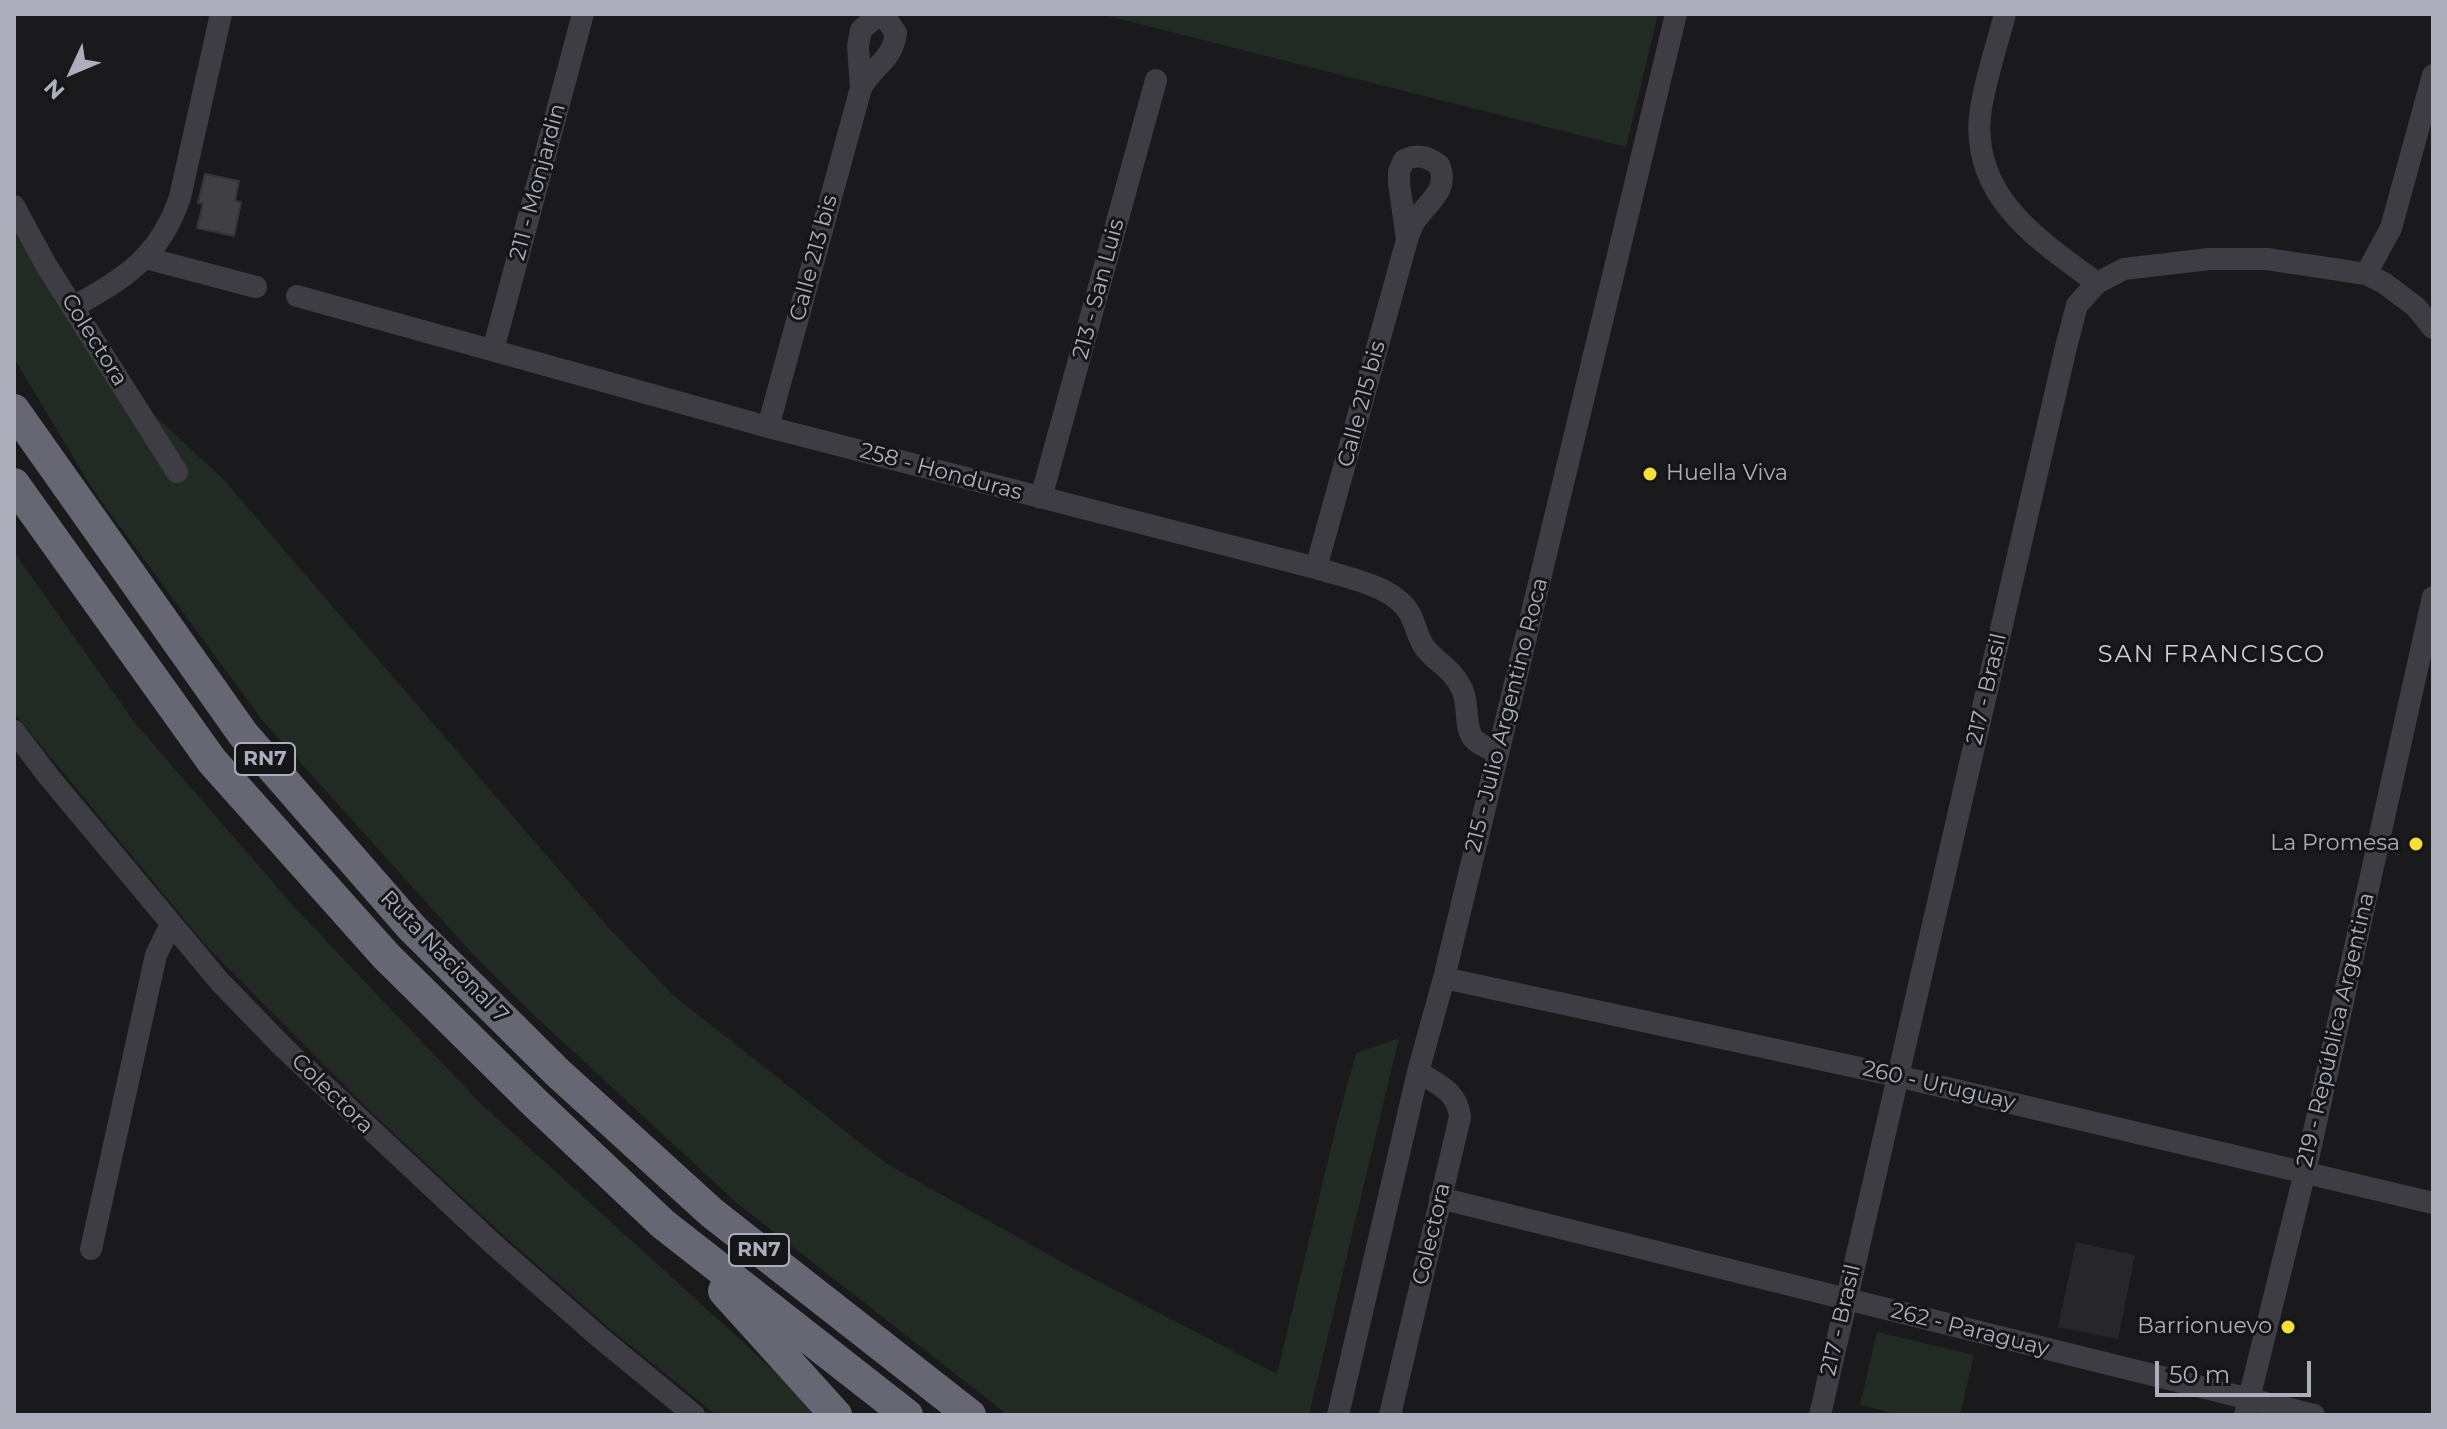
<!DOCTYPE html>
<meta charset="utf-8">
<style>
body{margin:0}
#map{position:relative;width:2447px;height:1429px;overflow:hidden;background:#1a1a1c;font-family:Montserrat,sans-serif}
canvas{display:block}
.frame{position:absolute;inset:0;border:16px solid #acaebc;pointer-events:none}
.north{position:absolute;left:32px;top:32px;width:80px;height:80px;-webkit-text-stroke:6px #151517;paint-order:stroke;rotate:226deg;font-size:22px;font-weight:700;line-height:32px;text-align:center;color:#acaebc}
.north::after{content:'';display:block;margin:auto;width:28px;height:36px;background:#acaebc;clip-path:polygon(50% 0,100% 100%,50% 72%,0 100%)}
.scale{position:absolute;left:2155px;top:1361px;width:156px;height:36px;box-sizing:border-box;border:4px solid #acaebc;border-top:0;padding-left:10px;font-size:24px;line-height:28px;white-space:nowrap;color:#acaebc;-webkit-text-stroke:6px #151517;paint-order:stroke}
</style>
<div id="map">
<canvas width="2447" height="1429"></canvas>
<div class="frame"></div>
<div class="north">N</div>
<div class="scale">50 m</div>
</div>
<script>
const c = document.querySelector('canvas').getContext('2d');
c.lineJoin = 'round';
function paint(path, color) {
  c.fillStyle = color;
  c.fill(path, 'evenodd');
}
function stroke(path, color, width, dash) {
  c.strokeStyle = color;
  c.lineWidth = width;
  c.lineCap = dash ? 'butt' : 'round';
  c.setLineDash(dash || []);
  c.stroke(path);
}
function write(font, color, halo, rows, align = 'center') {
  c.font = font + ' Montserrat,sans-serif';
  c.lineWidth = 6;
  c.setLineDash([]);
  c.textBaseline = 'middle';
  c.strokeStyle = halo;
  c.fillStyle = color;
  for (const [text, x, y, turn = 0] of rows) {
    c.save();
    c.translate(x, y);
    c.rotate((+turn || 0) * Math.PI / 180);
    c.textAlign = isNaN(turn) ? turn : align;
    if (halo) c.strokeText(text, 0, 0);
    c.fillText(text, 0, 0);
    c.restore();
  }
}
paint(new Path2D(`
 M2076 1242 2135 1255 2118 1339 2058 1327Z`), '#272629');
paint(new Path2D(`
 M1100 14H1658L1626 147Z
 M14 226 136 398 224 480 608 927 673 995 887 1164 1076 1270 1277 1374 1337 1123 1356 1053 1399 1038 1309 1415H1008L738 1204 537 1018 470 951 263 721 93 490 14 358Z
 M14 552 135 723 296 909 480 1103 743 1342 820 1415H716L609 1328 503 1235 373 1114 208 948 14 713Z
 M1877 1332 1974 1355 1960 1415H1901L1860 1405Z`), '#212b24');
const building = new Path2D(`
 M205 174 239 181 235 201 241 202 234 236 197 228 203 203H198Z`);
paint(building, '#403f44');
stroke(building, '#353438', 2);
stroke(new Path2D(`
 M2005 14C1997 45 1983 86 1980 116 1972 198 2040 241 2097 283
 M14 206 46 265 177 472
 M146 258 256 287
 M2366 274 2391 228 2433 75
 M297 296 768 427 1316 568C1346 578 1394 585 1410 614 1416 625 1417 637 1425 648 1438 664 1453 669 1462 689 1470 705 1463 732 1476 741 1482 746 1491 749 1498 753
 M73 307C125 278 160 257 180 197L221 14
 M493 350 583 14
 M768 427 861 88C873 65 892 62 896 33L886 19 876 17 861 30 858 46 861 88
 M1041 498 1156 80
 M1316 568 1407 240C1409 234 1411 227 1415 221 1427 202 1450 191 1439 165 1427 156 1418 154 1404 160L1399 172V183L1407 240
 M14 731 49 777 220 982 284 1048 492 1243 598 1336 694 1415
 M1444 978 1897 1076 2433 1203
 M1440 1198 2314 1415
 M91 1249 156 955 171 924
 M1338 1415 1418 1072 1444 978 1676 14
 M1390 1415 1460 1117C1458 1092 1438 1084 1418 1072
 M1820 1415 2066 347 2077 305 2097 283 2124 269 2209 259H2267L2366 274 2384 283 2416 307 2433 328
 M2245 1415 2305 1172 2433 597`), '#3d3d43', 22);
stroke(new Path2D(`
 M14 410 243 734 412 928 558 1073 712 1213 970 1415
 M14 484 212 761 386 956 534 1102 663 1224 907 1415
 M724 1291 836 1415`), '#676773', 32);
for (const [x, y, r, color] of [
 [1650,474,8,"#f6e038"],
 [2416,844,8,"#f6e038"],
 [2288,1327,8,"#f6e038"]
]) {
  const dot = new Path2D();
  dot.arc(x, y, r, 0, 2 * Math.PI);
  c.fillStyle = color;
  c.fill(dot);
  stroke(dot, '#151517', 3);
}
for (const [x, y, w] of [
 [265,759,60],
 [759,1250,60]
]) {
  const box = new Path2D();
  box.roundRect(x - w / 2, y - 16, w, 32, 6);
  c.fillStyle = '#151517';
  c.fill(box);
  stroke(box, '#acaebc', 2);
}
write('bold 20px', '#acaebc', null, [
 ["RN7",265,759],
 ["RN7",759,1250]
]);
write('22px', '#acaebc', '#151517', [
 ["211 - Monjardin",538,182,-75],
 ["Calle 213 bis",814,258,-75],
 ["213 - San Luis",1099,289,-75],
 ["Colectora",94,340,58],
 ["Calle 215 bis",1362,404,-75],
 ["258 - Honduras",941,472,15],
 ["217 - Brasil",1987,689,-77],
 ["215 - Julio Argentino Roca",1507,715,-76],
 ["Ruta Nacional 7",444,957,46],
 ["219 - República Argentina",2336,1030,-77],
 ["260 - Uruguay",1939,1086,13],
 ["Colectora",332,1094,44],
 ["Colectora",1432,1234,-77],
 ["217 - Brasil",1841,1320,-77],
 ["262 - Paraguay",1970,1330,14]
]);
write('22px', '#acaebc', '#151517', [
 ["Huella Viva",1666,474,"left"],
 ["La Promesa",2400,844],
 ["Barrionuevo",2272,1327]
], 'right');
c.letterSpacing = '2px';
write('24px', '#cdced8', '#151517', [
 ["SAN FRANCISCO",2212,655]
]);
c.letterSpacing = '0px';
</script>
